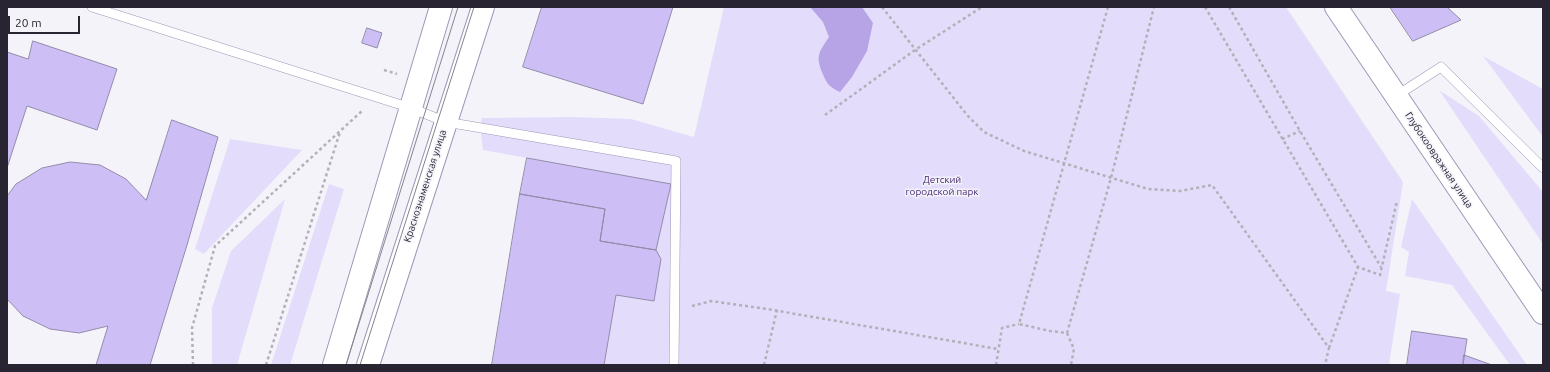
<!DOCTYPE html>
<meta charset="utf-8">
<style>
body{margin:0}
#map{position:relative;width:1550px;height:372px;overflow:hidden;background:#f5f3fa;font-family:Ubuntu,sans-serif}
canvas{display:block}
.frame{position:absolute;inset:0;border:8px solid #282431;pointer-events:none}
.scale{position:absolute;left:8px;top:16px;width:72px;height:18px;box-sizing:border-box;border:2px solid #282431;border-top:0;padding-left:5px;font-size:12px;line-height:14px;white-space:nowrap;color:#282431;-webkit-text-stroke:3px #f5f3fa;paint-order:stroke}
</style>
<div id="map">
<canvas width="1550" height="372"></canvas>
<div class="frame"></div>
<div class="scale">20 m</div>
</div>
<script>
const c = document.querySelector('canvas').getContext('2d');
c.lineJoin = 'round';
function paint(path, color) {
  c.fillStyle = color;
  c.fill(path, 'evenodd');
}
function stroke(path, color, width, dash) {
  c.strokeStyle = color;
  c.lineWidth = width;
  c.lineCap = dash ? 'butt' : 'round';
  c.setLineDash(dash || []);
  c.stroke(path);
}
function write(font, color, halo, rows, align = 'center') {
  c.font = font + ' Ubuntu,sans-serif';
  c.lineWidth = 3;
  c.setLineDash([]);
  c.textBaseline = 'middle';
  c.strokeStyle = halo;
  c.fillStyle = color;
  for (const [text, x, y, turn = 0] of rows) {
    c.save();
    c.translate(x, y);
    c.rotate((+turn || 0) * Math.PI / 180);
    c.textAlign = isNaN(turn) ? turn : align;
    if (halo) c.strokeText(text, 0, 0);
    c.fillText(text, 0, 0);
    c.restore();
  }
}
paint(new Path2D(`
 M724 7H1286L1403 182 1386 291 1400 294 1389 365H604L616 295 654 301 656 250 671 184 483 150 480 127 482 118 574 117 631 119 694 137Z
 M1483 56 1543 89V137Z
 M1439 90 1479 116 1543 192V244Z
 M230 139 302 150 204 254 195 249Z
 M329 184 344 189 290 365H271Z
 M285 199 237 365H212V308L231 251Z
 M1412 199 1527 365H1510L1452 285 1405 276 1409 252 1401 247Z`), '#e4dcfb');
paint(new Path2D(`
 M810 7H862L873 23 867 51 852 77 840 92C828 86 827 84 822 72 815 55 820 51 829 37L823 22Z`), '#b7a4e6');
const building = new Path2D(`
 M542 7H673L643 104 523 67Z
 M1390 7H1447L1461 20 1413 41Z
 M367 28 382 33 377 48 362 43Z
 M33 41 117 69 97 130 27 106 7 168V52L28 59Z
 M172 120 218 137 187 245 150 365H96L108 326 79 333 50 329 23 316 7 299V196L16 184 42 168 70 162 100 165 126 179 146 200Z
 M527 158 671 184 656 250 600 241 605 209 520 194Z
 M520 194 605 209 600 241 656 250 661 259 654 301 616 295 604 365H492Z
 M1412 331 1467 339 1463 365H1407Z
 M1464 355 1492 365H1463Z`);
paint(building, '#cdbff5');
stroke(building, '#938baa', 1);
const service = new Path2D(`
 M92 7 411 108 446 122 676 161 674 365
 M1396 96 1441 67 1543 168`);
const secondary = new Path2D(`
 M1336 7 1543 313
 M334 365 441 7
 M368 365 483 7`);
stroke(service, '#9f97b6', 10);
stroke(secondary, '#9f97b6', 24);
stroke(new Path2D(`
 M882 7 967 115 984 132 1024 151 1148 189 1180 191 1212 185 1329 348 1325 365
 M1108 7 1019 324 1050 331 1067 333 1111 178 1154 7
 M1205 7 1358 267 1380 275 1397 201
 M1229 7 1300 131 1381 267
 M384 70 397 74
 M825 115 915 50 982 7
 M1282 139 1300 131
 M692 306 711 301 767 309 998 349
 M1067 333 1074 349 1071 365
 M1329 348 1358 267
 M193 365 192 328 215 246 363 110
 M266 365 340 132
 M764 365 777 310
 M996 365 1002 328 1019 324`), '#b3b0b9', 2.5, [3, 3]);
stroke(service, '#fff', 9);
stroke(secondary, '#fff', 22);
stroke(new Path2D(`
 M346 365 458 7
 M360 365 474 7`), '#86838d', 1);
write('10px', '#282431', '#f5f3fa', [
 ["Глубокоовражная улица",1439,160,56],
 ["Краснознаменская улица",425,186,-72]
]);
write('10px', '#442773', '#f5f3fa', [
 ["Детский",942,180],
 ["городской парк",942,192]
]);
</script>
